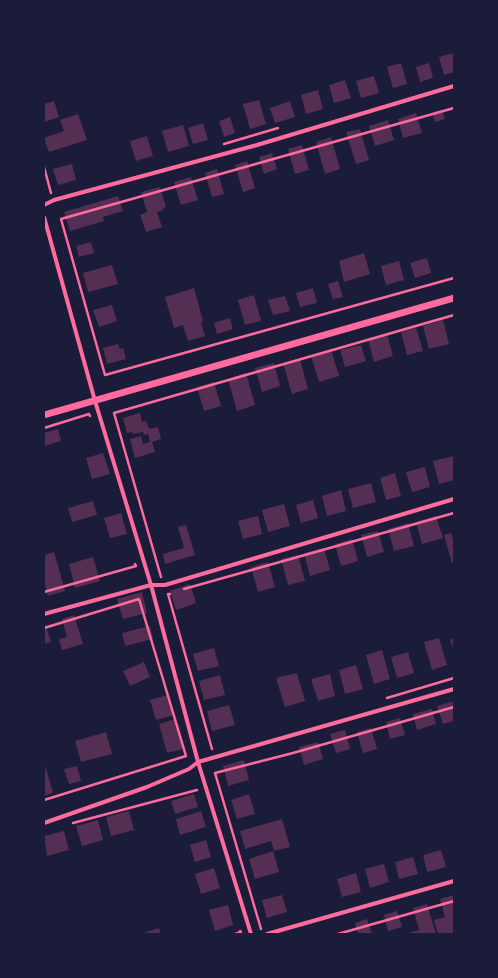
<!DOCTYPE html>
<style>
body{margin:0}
#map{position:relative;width:498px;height:978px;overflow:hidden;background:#1b1b3a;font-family:Rubik,sans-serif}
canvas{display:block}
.frame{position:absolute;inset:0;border:45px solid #1b1b3a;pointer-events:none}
</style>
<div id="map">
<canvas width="498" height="978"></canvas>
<div class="frame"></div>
</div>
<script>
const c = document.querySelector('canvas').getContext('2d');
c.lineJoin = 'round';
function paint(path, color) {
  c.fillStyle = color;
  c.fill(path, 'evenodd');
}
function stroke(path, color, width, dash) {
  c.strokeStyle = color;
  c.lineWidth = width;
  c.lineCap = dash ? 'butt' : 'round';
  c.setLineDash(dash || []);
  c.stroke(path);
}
paint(new Path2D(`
 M454 53V72L444 75 439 57Z
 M401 63 407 84 393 88 387 67Z
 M429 63 433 78 420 82 416 67Z
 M374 76 379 93 361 98 356 81Z
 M345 80 351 98 334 103 329 85Z
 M318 90 323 109 306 114 301 95Z
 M259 100 266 124 250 129 243 104Z
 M54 101 59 117 44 122V104Z
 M290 101 295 117 275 123 270 108Z
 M442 110 445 119 435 122 432 113Z
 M416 113 422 133 403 138 398 119Z
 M78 114 87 140 49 152 44 138 64 131 60 120Z
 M230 117 235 133 224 137 219 121Z
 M388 120 394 140 375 146 369 126Z
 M203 123 208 140 193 144 188 128Z
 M183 125 189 146 168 152 162 131Z
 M360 129 369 160 356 164 346 132Z
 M147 136 153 156 136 161 130 141Z
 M331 137 340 169 325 174 316 142Z
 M302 145 309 170 295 174 288 149Z
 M272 153 277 169 264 174 259 157Z
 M247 161 255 188 243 192 235 165Z
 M72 164 76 180 58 185 53 169Z
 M217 169 224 194 212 197 205 173Z
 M191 177 198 200 181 205 174 182Z
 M160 187 166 207 163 208 164 210 157 212 162 227 146 232 140 215 147 212 141 192Z
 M118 196 123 211 103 217 104 221 70 231 64 212Z
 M91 242 94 253 79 257 76 246Z
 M364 253 370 274 344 282 339 261Z
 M427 258 431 273 415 278 410 263Z
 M399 261 404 280 386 285 381 266Z
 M112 265 118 284 88 292 83 273Z
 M338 281 343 297 333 299 328 284Z
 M194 288 203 321 201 322 205 336 188 341 183 325 174 328 165 297Z
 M313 288 317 303 300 307 296 293Z
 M254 295 261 321 245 325 238 300Z
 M285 296 290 311 273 315 268 300Z
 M112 305 117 321 99 327 93 310Z
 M230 318 233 329 217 334 214 323Z
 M443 320 449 344 429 349 423 326Z
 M416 328 423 351 407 355 401 332Z
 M387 334 393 356 374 362 368 339Z
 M118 344 120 349 123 348 126 359 107 364 103 348Z
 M361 345 366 361 345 367 340 350Z
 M331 350 339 376 319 382 311 356Z
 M300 359 308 389 292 394 283 363Z
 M274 363 280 386 262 392 255 368Z
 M246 373 255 405 237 411 228 379Z
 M214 382 221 406 204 411 197 387Z
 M140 413 142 422 146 421 149 429 158 427 161 439 152 442 155 452 135 458 130 439 141 436 143 444 150 442 148 434 144 435 143 432 133 434 132 432 127 433 123 418Z
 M58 429 61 441 44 446V433Z
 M103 453 110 474 92 479 86 458Z
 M454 456V480L439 484 433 461Z
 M425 467 430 487 412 492 406 472Z
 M395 473 401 496 386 500 380 478Z
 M371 483 376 502 353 508 348 489Z
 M341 490 346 511 327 516 322 496Z
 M313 500 318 518 301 523 296 505Z
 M93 501 97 515 72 522 68 508Z
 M284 504 290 526 268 532 262 510Z
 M121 513 127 534 110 538 104 518Z
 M258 516 262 534 243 539 238 521Z
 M436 516 443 538 422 544 416 522Z
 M408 523 414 546 394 551 388 529Z
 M186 525 195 555 165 564 163 554 184 548 178 527Z
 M378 531 384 552 367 557 361 535Z
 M451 533 454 542V562L452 563 444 535Z
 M352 539 358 561 341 566 335 544Z
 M324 548 330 570 310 576 304 553Z
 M54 552 65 591 48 596 44 582V555Z
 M298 555 305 581 288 585 281 559Z
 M93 557 100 581 75 588 69 564Z
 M268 562 275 587 258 592 251 567Z
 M190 584 196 603 176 610 170 591Z
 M142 592 147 613 123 619 117 599Z
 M74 615 83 644 62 650 59 639 67 637 62 619Z
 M44 620 51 642 44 644Z
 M150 626 153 639 125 646 122 633Z
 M439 638 447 665 432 670 424 642Z
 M454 638V651L450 640Z
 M214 648 219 666 198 671 193 654Z
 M382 650 390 679 374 684 366 655Z
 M408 652 414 673 397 678 391 657Z
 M144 662 150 677 130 686 123 671Z
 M356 665 363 689 345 694 339 670Z
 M297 673 305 701 285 707 276 678Z
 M330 674 335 696 318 701 311 679Z
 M220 675 225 695 204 700 199 681Z
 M168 695 174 715 156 720 150 700Z
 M454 701V721L443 724 437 706Z
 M229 705 235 725 212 731 207 711Z
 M432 709 436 724 417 730 413 714Z
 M400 718 405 735 390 739 386 722Z
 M175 719 183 749 167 753 159 724Z
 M371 728 377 749 363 753 357 732Z
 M345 730 350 749 336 753 330 734Z
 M106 732 112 754 81 762 75 741Z
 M318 742 323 759 304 765 299 747Z
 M244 760 249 780 228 786 223 766Z
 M44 761 53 793 44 796Z
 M77 766 81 781 69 784 64 769Z
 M194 794 198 807 175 814 171 801Z
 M249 794 255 814 237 819 231 800Z
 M129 811 134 830 111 836 106 817Z
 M201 811 206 827 180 835 176 819Z
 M282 819 290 847 274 851 271 841 245 849 240 831Z
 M98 820 103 840 82 846 76 826Z
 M64 831 69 850 47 856 44 836Z
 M206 840 211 857 195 862 190 845Z
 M441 850 446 867 427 872 423 855Z
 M273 851 279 872 255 879 249 859Z
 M413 857 418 874 399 879 395 862Z
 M384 864 389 882 370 888 365 869Z
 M214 868 220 888 201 894 195 874Z
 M356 873 361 892 342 897 337 879Z
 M282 895 287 912 267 918 262 900Z
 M454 895V934H438L434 920 445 917 440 899Z
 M427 904 436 934H405L419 930 413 908Z
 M228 905 233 925 215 931 209 910Z
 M397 911 402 927 388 931 384 915Z
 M367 919 372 934H358L355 923Z
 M159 928 161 934H140Z`), '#542f53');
stroke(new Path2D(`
 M454 108 61 219 105 375 454 278
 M224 144 278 128
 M44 167 51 193
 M44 428 89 414 90 416
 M161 577 114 413 454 315
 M184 589 454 513
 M44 592 136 566 135 564
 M170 594H168L212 749
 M44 628 139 599 186 756 44 800
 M387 698 454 678
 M73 823 197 790
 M261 929 215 773 293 753 454 707
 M235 934 241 932 240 931
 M338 934 454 901`), '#ff6b9d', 2.5);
stroke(new Path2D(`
 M44 205 54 200 257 145 454 86
 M44 217 95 401 151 585 198 762 251 934
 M44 614 151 585H165L454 499
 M44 823 147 787 189 769 198 762 454 689
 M267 934 454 881`), '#ff6b9d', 4);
stroke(new Path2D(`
 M44 415 454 298`), '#ff6b9d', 7);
</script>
